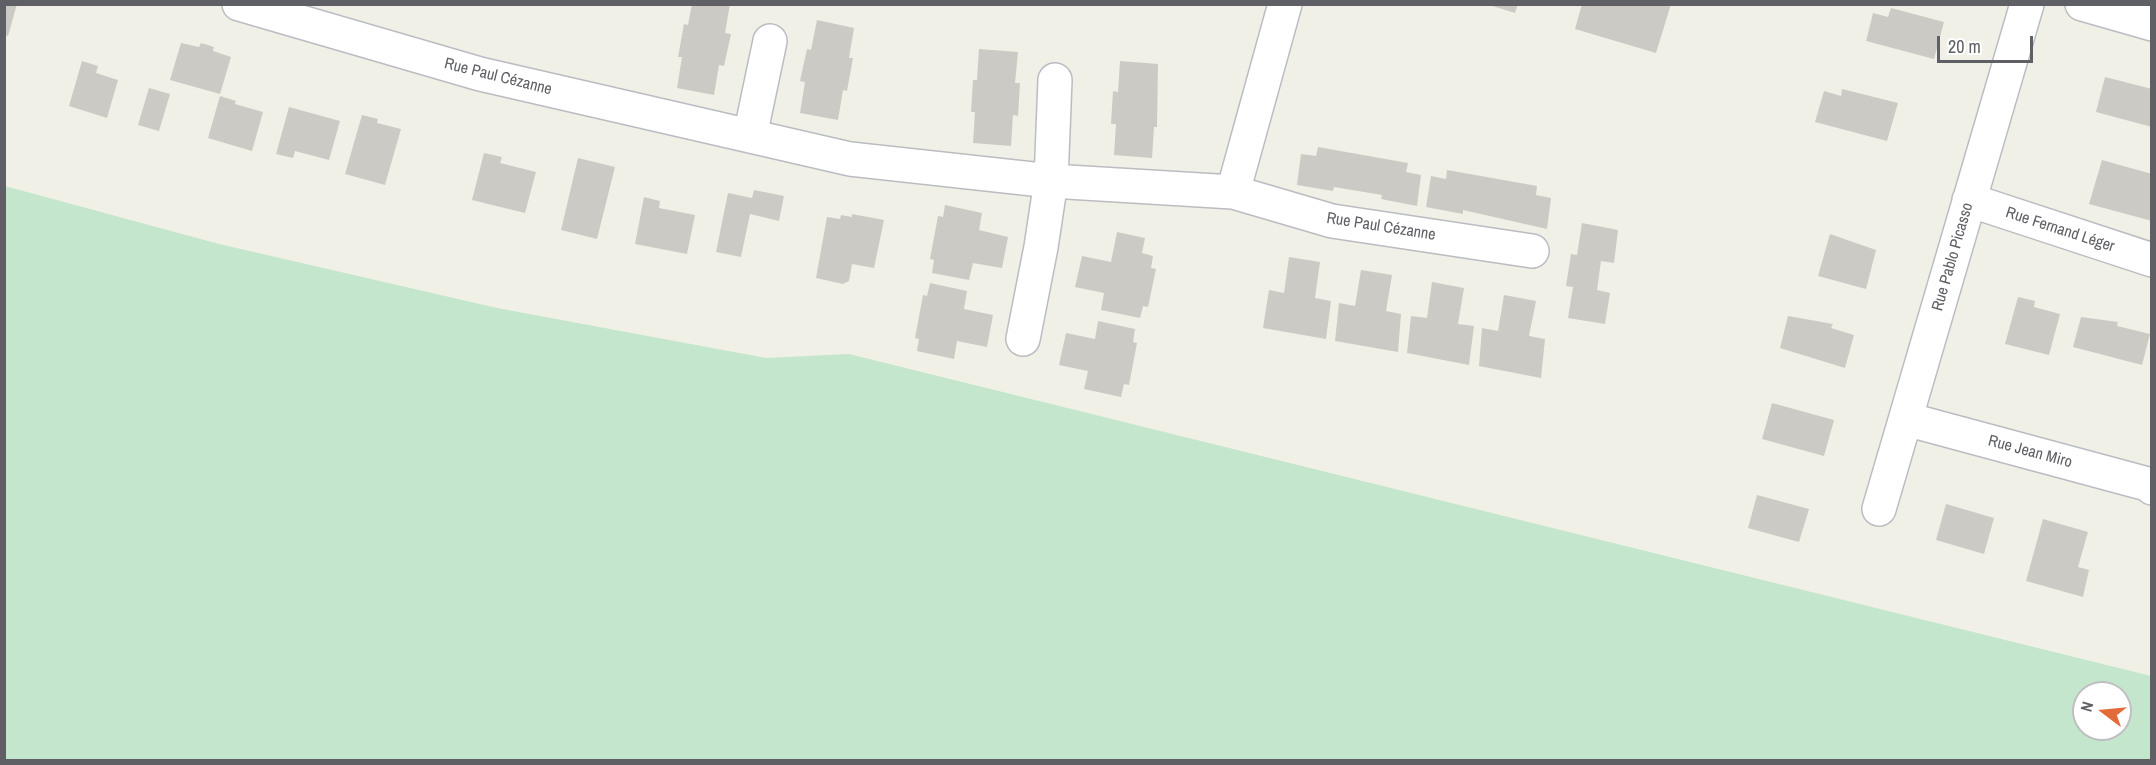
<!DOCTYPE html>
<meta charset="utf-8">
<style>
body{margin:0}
#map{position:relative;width:2156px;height:765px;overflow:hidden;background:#f0f0e7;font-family:"Archivo Narrow",sans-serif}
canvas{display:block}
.frame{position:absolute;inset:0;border:6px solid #5e6066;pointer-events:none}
.north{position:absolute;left:2072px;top:681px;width:60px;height:60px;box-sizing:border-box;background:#fff;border:2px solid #bfbfc2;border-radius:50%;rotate:286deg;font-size:16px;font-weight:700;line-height:24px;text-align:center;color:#5e6066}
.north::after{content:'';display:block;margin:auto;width:21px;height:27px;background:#e36b39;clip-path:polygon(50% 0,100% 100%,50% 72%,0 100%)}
.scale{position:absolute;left:1937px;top:36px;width:96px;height:27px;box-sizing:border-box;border:3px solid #5e6066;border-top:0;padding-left:8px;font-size:18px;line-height:21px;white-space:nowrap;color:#5e6066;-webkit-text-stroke:4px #fff;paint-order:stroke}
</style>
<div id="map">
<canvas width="2156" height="765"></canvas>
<div class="frame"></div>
<div class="north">N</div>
<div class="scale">20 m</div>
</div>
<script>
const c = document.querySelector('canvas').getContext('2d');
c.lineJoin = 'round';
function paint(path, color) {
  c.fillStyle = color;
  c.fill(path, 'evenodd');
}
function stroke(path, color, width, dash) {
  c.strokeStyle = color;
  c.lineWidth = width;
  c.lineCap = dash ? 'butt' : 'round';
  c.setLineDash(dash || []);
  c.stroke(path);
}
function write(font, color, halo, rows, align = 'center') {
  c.font = font + ' "Archivo Narrow",sans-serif';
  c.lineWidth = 4.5;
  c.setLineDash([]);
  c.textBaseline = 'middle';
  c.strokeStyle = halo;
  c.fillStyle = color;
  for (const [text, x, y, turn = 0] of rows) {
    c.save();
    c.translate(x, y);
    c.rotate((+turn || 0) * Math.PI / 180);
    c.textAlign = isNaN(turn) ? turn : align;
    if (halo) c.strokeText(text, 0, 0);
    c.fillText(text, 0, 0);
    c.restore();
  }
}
paint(new Path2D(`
 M5 186 219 244 497 308 766 358 849 354 2151 676V760H5ZM2084 693H2120V729H2084Z`), '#c4e6cc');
paint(new Path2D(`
 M4 4H17L8 36 4 35Z
 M692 4H730L725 33 731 34 724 66 719 65 714 95 677 88 682 57H678L684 24 688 25Z
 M1486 4H1518L1515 13Z
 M1582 4H1671L1656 53 1575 29Z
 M1891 8 1944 22 1934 59 1866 41 1873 13 1888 17Z
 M817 20 854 28 849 58H853L847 91 843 90 838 120 800 113 805 82 800 81 807 49 811 50Z
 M181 43 199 47 201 43 214 47 213 51 231 57 220 94 170 80Z
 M979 49 1018 52 1015 83H1020L1018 116 1013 115 1011 146 973 143 975 112H971L973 80H977Z
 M82 61 98 66 96 73 118 80 107 118 69 106Z
 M1120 61 1158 64 1157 127H1154L1152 158 1114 155 1116 124H1111L1113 91 1118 92Z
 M2105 77 2152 89V127L2096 112Z
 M149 88 170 94 159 131 138 125Z
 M1842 89 1898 103 1887 141 1815 122 1824 91 1841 96Z
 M220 96 236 101 235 104 263 112 252 151 208 138Z
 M289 107 340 121 329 160 295 151 293 158 276 154Z
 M362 115 378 119 377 123 401 129 385 185 345 174Z
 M1318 147 1408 163 1406 172 1421 175 1417 206 1381 199 1382 195 1334 187 1333 191 1297 185 1301 154 1316 156Z
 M484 153 502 157 500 163 536 172 525 213 472 200Z
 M578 158 615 167 597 239 561 230Z
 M2102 160 2152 174V221L2089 204Z
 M1447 170 1537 186 1536 195 1551 198 1547 229 1463 210V214L1426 207 1431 176 1446 179Z
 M754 190 784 196 779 221 750 214 741 257 716 252 728 193 752 198Z
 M644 197 660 201 659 208 695 215 687 254 635 244Z
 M945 205 982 213 979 230 1008 237 1002 268 973 263 969 280 932 273 934 260 930 259 938 216 943 217Z
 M852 214 884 220 874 268 852 264 849 281 843 284 816 278 827 217 840 219 841 215 852 217Z
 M1582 223 1618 230 1614 263 1601 261 1597 290 1610 293 1605 324 1568 318 1573 287 1566 286 1571 254 1577 255Z
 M1117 232 1145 238 1142 253 1153 256 1151 268 1156 269 1148 307 1143 306 1140 318 1101 310 1104 293 1075 287 1082 256 1111 262Z
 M1830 234 1876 250 1866 289 1818 276Z
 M1289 257 1320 262 1315 298 1331 301 1326 339 1263 328 1269 290 1284 293Z
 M1361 270 1392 275 1386 311 1401 314 1398 352 1335 341 1339 303 1355 306Z
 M1432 282 1464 288 1458 324 1474 326 1469 365 1407 353 1411 316 1427 318Z
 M930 283 967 291 964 309 993 315 987 347 957 341 954 359 917 351 919 339 915 338 923 295 927 296Z
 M1504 295 1536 301 1529 336 1545 339 1541 378 1479 366 1482 328 1498 331Z
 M2018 297 2035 301 2034 307 2060 314 2049 355 2005 344Z
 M1788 316 1833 324 1831 328 1854 335 1845 368 1780 348Z
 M2081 317 2118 322 2117 326 2150 334 2142 365 2073 347Z
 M1098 321 1135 329 1133 342 1137 343 1129 385 1124 384 1121 397 1084 389 1088 371 1059 365 1066 333 1095 339Z
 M1772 403 1834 420 1824 456 1762 439Z
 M1757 495 1809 509 1799 542 1748 528Z
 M1946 504 1994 518 1984 554 1936 540Z
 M2043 519 2088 532 2078 567 2089 570 2083 597 2026 581Z`), '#cbcac4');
const street = new Path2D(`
 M239 4 480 74 850 159 1051 181 1233 192
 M1285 4 1233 192 1332 221 1532 251
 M2082 4 2152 24
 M750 136 770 41
 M1969 200 2152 260
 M1023 339 1041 247 1051 181 1055 80
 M1906 419 2151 485 2152 488
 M1879 509 2027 4`);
stroke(street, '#bbbcc2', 36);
stroke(street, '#fff', 33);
write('16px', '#5e6066', '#fff', [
 ["Rue Paul Cézanne",498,77,14],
 ["Rue Paul Cézanne",1381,227,9],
 ["Rue Fernand Léger",2060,230,18],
 ["Rue Pablo Picasso",1953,257,-74],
 ["Rue Jean Miro",2030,452,15]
]);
</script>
